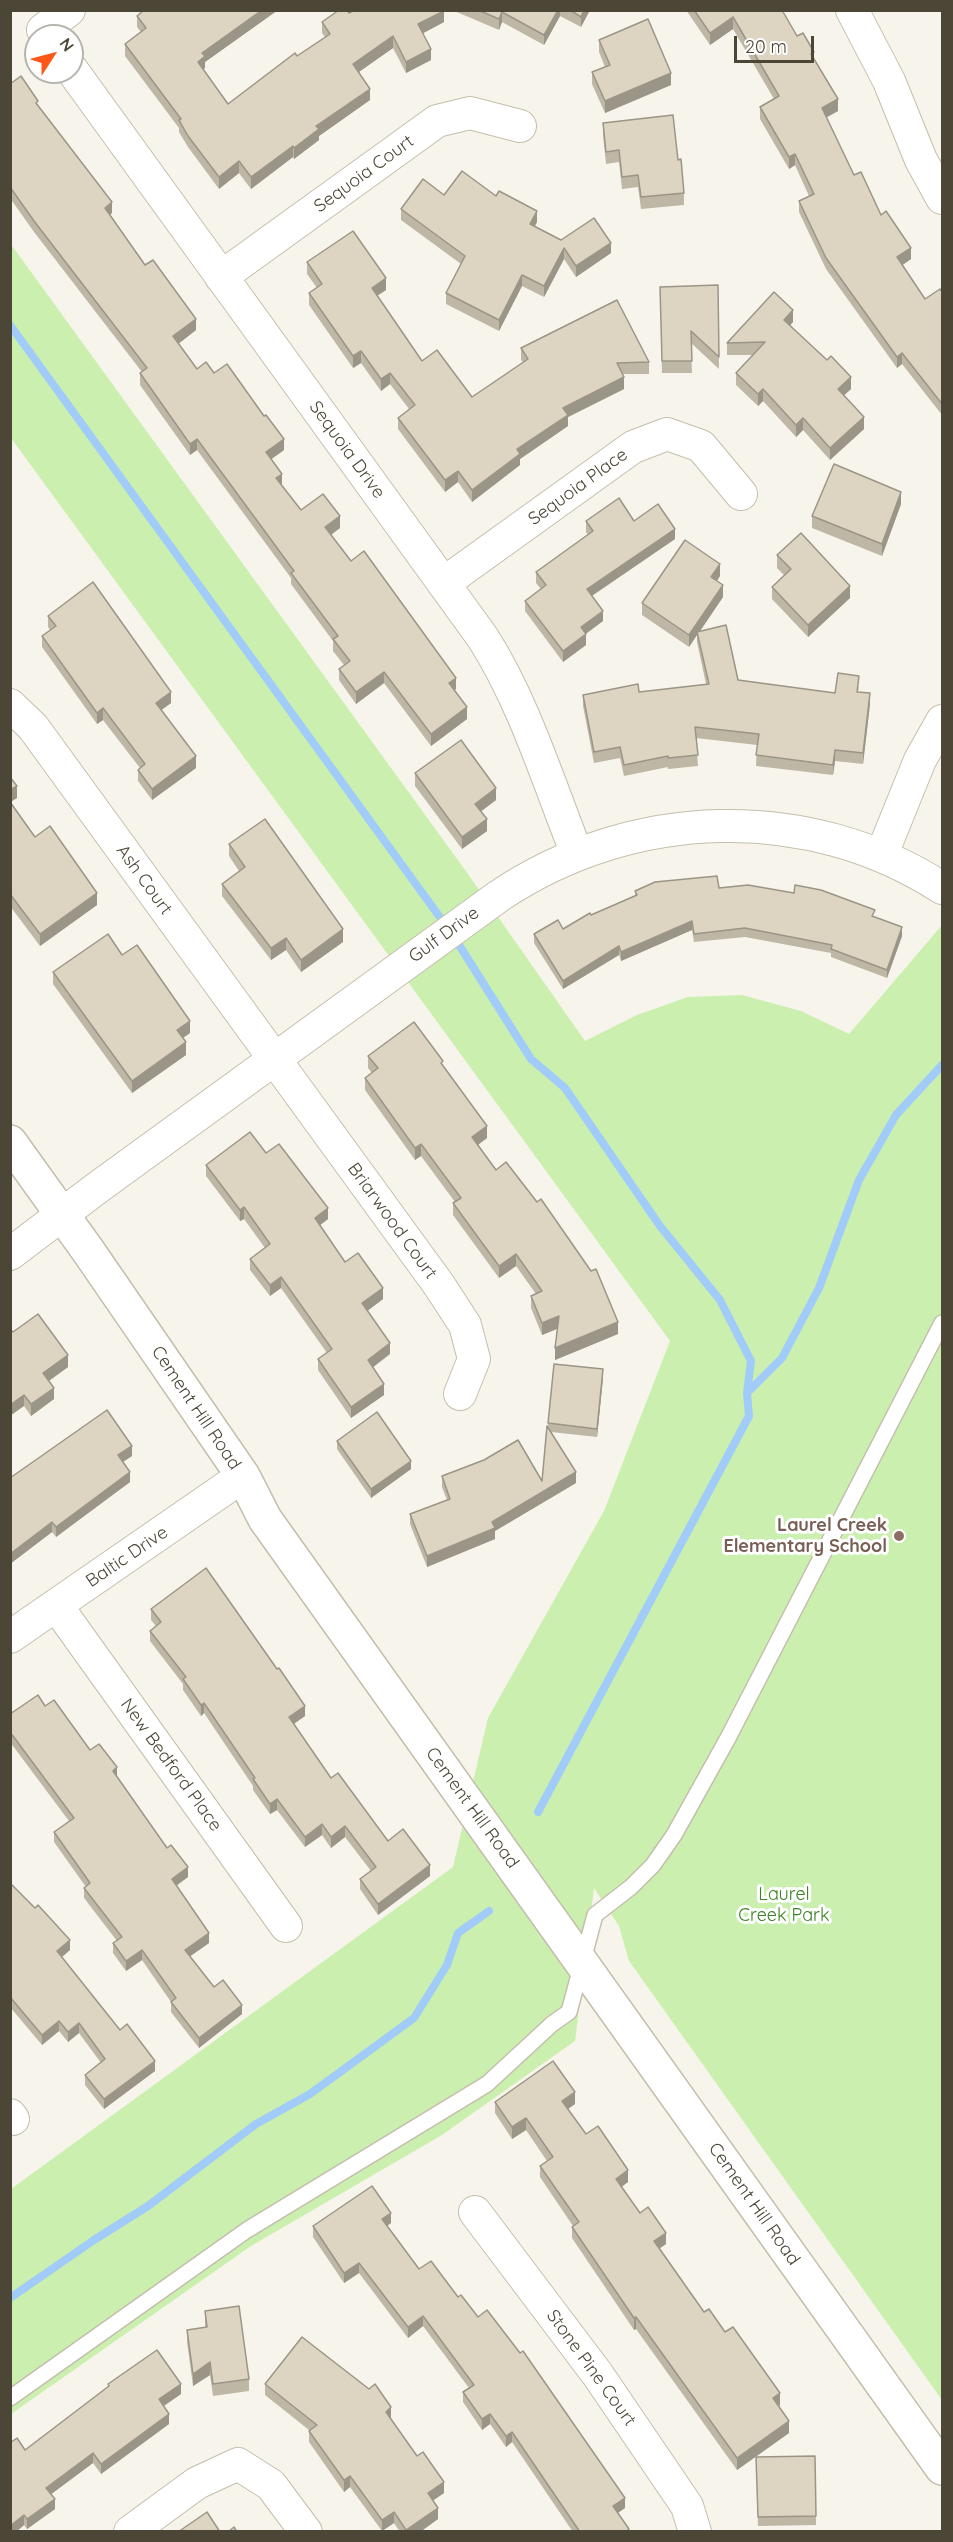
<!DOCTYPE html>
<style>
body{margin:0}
#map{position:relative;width:953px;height:2542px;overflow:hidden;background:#f7f5eb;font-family:Quicksand,sans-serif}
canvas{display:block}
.frame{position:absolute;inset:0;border:12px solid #4c4637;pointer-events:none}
.north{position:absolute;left:24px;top:24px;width:60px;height:60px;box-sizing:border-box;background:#fff;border:2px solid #b7b5af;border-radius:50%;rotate:54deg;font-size:16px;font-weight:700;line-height:24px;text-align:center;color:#4c4637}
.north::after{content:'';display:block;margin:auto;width:21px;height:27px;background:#ff5719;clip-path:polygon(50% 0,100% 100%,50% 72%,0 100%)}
.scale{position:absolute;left:734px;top:36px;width:80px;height:27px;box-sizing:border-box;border:3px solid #4c4637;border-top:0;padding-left:8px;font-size:18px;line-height:21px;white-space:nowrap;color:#4c4637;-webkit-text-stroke:4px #fff;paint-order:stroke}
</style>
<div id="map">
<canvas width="953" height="2542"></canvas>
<div class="frame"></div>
<div class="north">N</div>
<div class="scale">20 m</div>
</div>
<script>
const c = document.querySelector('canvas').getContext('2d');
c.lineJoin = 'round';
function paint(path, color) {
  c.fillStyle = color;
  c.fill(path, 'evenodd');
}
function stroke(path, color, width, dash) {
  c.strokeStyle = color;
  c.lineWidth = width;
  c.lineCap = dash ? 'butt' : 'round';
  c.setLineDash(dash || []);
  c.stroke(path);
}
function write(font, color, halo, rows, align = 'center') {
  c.font = font + ' Quicksand,sans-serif';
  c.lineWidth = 6;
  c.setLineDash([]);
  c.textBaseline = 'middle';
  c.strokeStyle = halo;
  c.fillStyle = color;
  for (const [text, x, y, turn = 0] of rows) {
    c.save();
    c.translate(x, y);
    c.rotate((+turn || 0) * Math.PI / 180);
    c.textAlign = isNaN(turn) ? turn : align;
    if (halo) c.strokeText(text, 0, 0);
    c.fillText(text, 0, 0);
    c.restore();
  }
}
paint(new Path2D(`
 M10 243 468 874 585 1041 637 1015 688 997 742 995 801 1011 849 1034 942 925V2400L629 1961 619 1926 594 1888 575 2041 442 2135 251 2246 11 2414V2189L453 1867 488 1718 604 1511 670 1341 11 438Z`), '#cbefaf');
stroke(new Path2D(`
 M10 325 447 927
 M454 937 531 1059 565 1088 660 1226 720 1300 751 1361 747 1393
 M538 1812 749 1416 747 1393 782 1358 819 1288 859 1180 896 1115 942 1065
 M10 2298 94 2240 148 2206 256 2124 310 2094 414 2018 447 1965 458 1933 489 1911`), '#a1cbf9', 8);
const service = new Path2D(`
 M10 2398 247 2230 487 2084 552 2024 569 2012 595 1915 631 1887 653 1865 674 1835 728 1738 942 1323`);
const minor = new Path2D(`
 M852 10 889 81 921 160 942 198
 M43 30 69 10
 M72 70 483 638C524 702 549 784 577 854
 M221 277 437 121 470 113 520 126
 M444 583 633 447 667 434 701 446 741 494
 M10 705 33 727 439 1285 465 1325 474 1359 460 1394
 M882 854 920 760 942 721
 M10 1254 97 1188 499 896C631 807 808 801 942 888
 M56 1605 286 1926
 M10 1637 243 1476
 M10 2115 13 2119
 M475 2212 598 2375 687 2506 695 2532
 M130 2532 197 2483 238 2464 271 2485 306 2532`);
const tertiary = new Path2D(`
 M10 1142 89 1252 243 1476 265 1519 942 2468`);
stroke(service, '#c4beac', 18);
stroke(minor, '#c4beac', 34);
stroke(tertiary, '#c4beac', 36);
stroke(service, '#fff', 15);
stroke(minor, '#fff', 32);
stroke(tertiary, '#fff', 33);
paint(new Path2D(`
 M144 10H278L205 62V68L203 69 228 104 325 37 322 33V22L349 13 444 22 423 33 431 60 406 73 393 48 359 72 370 100 319 136V140L294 159 293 157 251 189 239 173 219 189 188 147 179 132V128L125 56V44L141 32 137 27V16Z
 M452 10H590L581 27 560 16 544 45 502 22 499 30Z
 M686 10H782L797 36 814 58 838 111 826 117 854 175 911 259 902 265 925 299 942 292V415L902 364 897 368 826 269 799 212V201L809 196 795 165 789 169 760 119V107L774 99 733 29 710 45Z
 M599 40 671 85 605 113 592 84V72L605 67 599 52Z
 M10 84 38 105 112 213 110 215 145 265 196 330 178 344 197 369 214 373 284 450 271 459 282 485 301 510 340 528 331 535 351 561 456 689 454 690 467 719 431 746 384 683 356 704 339 680V669L344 665 333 651V641L291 584V578L197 450 190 455 140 385V373L142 372 34 232 10 198Z
 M603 123 678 160 684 193V205L641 209 638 187 622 189 619 162 606 164 603 135Z
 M444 195 496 196 537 222 535 226 561 240 611 253 576 277 564 259 544 297 522 286 499 331 446 304V293L461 264 401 220V209Z
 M307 262 386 290 377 296 422 361 472 397 523 362 521 360V348L649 362V374H623L624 389 568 417V426L520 459V465L472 502 458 482 445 492 398 429V418L409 409 390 384 381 391 361 363 353 368 309 305V293L317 288 307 274Z
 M718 285 719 369 691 343 692 373H662L660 287Z
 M793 322 790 325 851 389 844 395 864 429 830 460 803 430 796 437 763 401 758 406 736 385V373L753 355H727V343Z
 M901 504 882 556 812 528V516Z
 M586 521H634L675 539 592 596 603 621 586 634V645L563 662 525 611V601L541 589 536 583V572L588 535 586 532Z
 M777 555 850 598 808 637 772 599V587L784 575 777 568Z
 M720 576 717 581 723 597 700 631 738 680 835 693 859 687 858 692 870 704 863 764 835 761 833 775 756 766 757 745 696 738 698 766 668 769V767L624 776 620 758 594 763 583 706V695L639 692 706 684 697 642V635L689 647 642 615V603Z
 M48 616 171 703 161 710 196 768 152 800 138 781V770L140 768 103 720 97 724 42 647V636L50 630 48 627Z
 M415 773 496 800 481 811 487 831 462 849 415 786Z
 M10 777 17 798 11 802 35 837 97 905 40 946 10 906Z
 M229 844 343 942 301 972 286 950 271 960 222 896V884L239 871 229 856Z
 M719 888 875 917 902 936 887 978 831 957V953L745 937 694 942 692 930 621 961 619 955 563 989 534 943V934L563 929 591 915 635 896V891Z
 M122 955 190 1033 183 1038 186 1055 132 1093 53 984V972Z
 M368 1056 443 1067 487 1138 478 1145 618 1334 555 1360 557 1329 542 1335 531 1308V1296L536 1294 516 1266 499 1278 453 1215V1203L455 1202 421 1156 415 1160 365 1090V1078L372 1073 368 1068Z
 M266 1153 328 1219 320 1225 345 1262 383 1299 367 1311 390 1354 373 1367 384 1395 351 1418 318 1370V1359L327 1353 281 1288 270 1296 250 1270V1259L265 1248 244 1219 240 1221 206 1176V1165Z
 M13 1332 68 1367 49 1381 54 1399 31 1416 24 1406Z
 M603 1378 597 1437 551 1432 576 1483 495 1531V1539L427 1567 410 1524V1514L447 1500 442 1487V1476L542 1481 548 1423Z
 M337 1441 411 1469 371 1498 337 1449Z
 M132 1456 123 1462 130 1482 56 1537 52 1532 10 1564V1478Z
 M151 1609 305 1716 294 1724 331 1778 388 1841 430 1876 378 1915 360 1889V1879L371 1871 345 1837 331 1848 322 1835 305 1847 277 1810 270 1814 253 1790V1786L204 1713 201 1716 183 1690V1684L150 1641V1631L156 1626 151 1620Z
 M45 1706 117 1777 188 1877 176 1885 209 1943 190 1956 214 1987 242 2014 199 2048 171 2012V2002L142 1960 126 1971 113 1953V1943L117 1941 84 1898V1888L86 1887 54 1842V1832L69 1821 10 1742V1714Z
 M10 1883 70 1950 62 1957 120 2030 155 2071 104 2109 85 2085V2075L101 2063 79 2033 68 2042 59 2031 42 2045 10 2007Z
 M495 2102 575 2104 568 2109 586 2134 628 2182 622 2187 640 2213 666 2244 660 2248 704 2312 725 2332 780 2405 779 2406 789 2433 737 2470 636 2329 634 2330 572 2238V2227L573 2226 540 2177V2166L547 2161 526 2130 512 2139 495 2113Z
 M391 2223 387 2226 419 2269 458 2297 625 2508 618 2513 629 2532H573L512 2442 506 2447 490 2424 482 2430 463 2402V2392L469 2388 423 2326 408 2338 359 2273 344 2283 313 2237V2226Z
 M205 2311 249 2379V2391L213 2396 210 2375 193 2386 187 2342V2330L205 2327Z
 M108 2384 181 2394 164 2406 169 2424 101 2474 93 2463 51 2494 55 2509 27 2529 24 2525 16 2532H10L25 2450 108 2387Z
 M265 2384 391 2418V2419L444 2493 433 2500 438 2519 420 2532H400L394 2523 382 2531 350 2487 344 2492 309 2442V2430L265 2395Z
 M756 2457 816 2516V2525L758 2526Z`), '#beb7a6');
paint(new Path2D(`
 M262 10H278L205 62V68L198 74V62L202 53Z
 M558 10H560V16L544 45V35Z
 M584 10H590L581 27V17Z
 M444 11V22L418 36V24Z
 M502 12V22L499 30V19Z
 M733 17V29L710 45V33Z
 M393 36V48L353 76V64Z
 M431 49V60L406 73V62Z
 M671 73V85L605 113V101Z
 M370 89V100L319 136V140L294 159V148L316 126Z
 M838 99V111L822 120V108Z
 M293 146V157L251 189V177Z
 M795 154V165L789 169V157Z
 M239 161V173L219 189V177Z
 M112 202V213L105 219V208Z
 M537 211V222L530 235V224Z
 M611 243V253L576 277V266Z
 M564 248V259L544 297V286Z
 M911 248V259L897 269V257Z
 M522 275V286L499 331V320Z
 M386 278V290L372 299V288Z
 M793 310V322L784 332V320Z
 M196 319V330L173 348V336Z
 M361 351V363L353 368V356Z
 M902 353V364L897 368V357Z
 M390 373V384L381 391V379Z
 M624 377V389L568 417V426L520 459V465L472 502V490L563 408Z
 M851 377V389L838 401V389Z
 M763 389V401L758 406V394Z
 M864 417V429L830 460V448Z
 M803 418V430L796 437V425Z
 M197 439V450L190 455V444Z
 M284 439V450L266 463V452Z
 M458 471V482L445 492V480Z
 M282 474V485L276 478Z
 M901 492V504L882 556V544Z
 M340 516V528L325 539V527Z
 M675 529V539L587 599V589Z
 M720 564V576L711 589V577Z
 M723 585V597L698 634 697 632V635L689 647V635Z
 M850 586V598L808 637V625Z
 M603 611V621L581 637V627Z
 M586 634V645L563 662V651Z
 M384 672V683L356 704V692Z
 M456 678V689L449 695V683Z
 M171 692V703L156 714V703Z
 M870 693V704L863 764V753Z
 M467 707V719L431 746V734Z
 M103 708V720L97 724V713Z
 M835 750V761L833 775V765Z
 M196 756V768L152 800V789Z
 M17 786V798L10 802V790Z
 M496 788V800L475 816V804Z
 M487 819V831L462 849V837Z
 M97 893V905L40 946V934Z
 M692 921V930L621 961V952Z
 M902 927V936L887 978V970Z
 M343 929V942L301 972V960Z
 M286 938V950L271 960V948Z
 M619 946V955L563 989V981Z
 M190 1021V1033L177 1042V1030Z
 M186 1042V1055L132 1093V1081Z
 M487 1126V1138L472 1149V1137Z
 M421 1144V1156L415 1160V1148Z
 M244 1207V1219L240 1221V1210Z
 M328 1208V1219L315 1229V1218Z
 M516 1254V1266L499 1278V1266Z
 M281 1277V1288L270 1296V1285Z
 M383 1288V1299L362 1315V1303Z
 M559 1316V1328L542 1335V1323Z
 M618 1322V1334L555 1360V1348Z
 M390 1343V1354L368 1371V1360Z
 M68 1355V1367L43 1385V1373Z
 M603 1369V1378L597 1437V1429Z
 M384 1384V1395L351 1418V1407Z
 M54 1388V1399L31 1416V1404Z
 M24 1395V1406L10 1416V1405Z
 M132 1446V1456L118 1465V1455Z
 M411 1461V1469L371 1498V1489Z
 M130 1472V1482L56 1537V1527Z
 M576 1472V1483L495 1531V1539L427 1567V1556L492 1522Z
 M52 1522V1532L10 1564V1554Z
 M204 1703V1713L201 1716V1705Z
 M305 1706V1716L289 1727V1717Z
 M117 1767V1777L113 1771Z
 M277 1799V1810L270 1814V1804Z
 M322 1824V1835L305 1847V1837Z
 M345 1826V1837L331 1848V1837Z
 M430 1865V1876L378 1915V1904Z
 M188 1867V1877L172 1889V1879Z
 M209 1933V1943L185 1960V1950Z
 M70 1940V1950L57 1961V1951Z
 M142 1950V1960L126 1971V1961Z
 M242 2005V2014L199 2048V2038Z
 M59 2021V2031L42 2045V2035Z
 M79 2023V2033L68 2042V2032Z
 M155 2061V2071L104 2109V2099Z
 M575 2092V2104L562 2113V2101Z
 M526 2118V2130L512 2139V2127Z
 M628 2170V2182L616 2190V2179Z
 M391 2213V2223L382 2229V2219Z
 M666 2233V2244L654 2252V2241Z
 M359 2263V2273L344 2283V2273Z
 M423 2316V2326L408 2338V2327Z
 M636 2317V2329L634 2330V2318Z
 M210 2362V2375L193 2386V2374Z
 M181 2384V2394L159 2409V2399Z
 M780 2393V2405L773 2410V2398Z
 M391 2407V2418L386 2423V2412Z
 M169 2414V2424L101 2474V2464Z
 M490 2414V2424L482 2430V2419Z
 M789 2421V2433L737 2470V2458Z
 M512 2432V2442L506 2447V2436Z
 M93 2453V2463L46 2498V2488Z
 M350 2476V2487L344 2492V2480Z
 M444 2482V2493L428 2504V2493Z
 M625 2498V2508L613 2516V2506Z
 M55 2499V2509L27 2529V2519Z
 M438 2508V2519L420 2532H406V2530Z
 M394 2512V2523L382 2531V2520Z
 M24 2515V2525L16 2532H10V2526Z`), '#9b9587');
const building = new Path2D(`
 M144 10H262L202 53 205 56 198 62 228 104 295 53 297 56 330 34 322 22 339 10H347L349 13 355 10 444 11 418 24 431 49 406 62 393 36 353 64 370 89 316 126 319 129 294 148 293 146 251 177 239 161 219 177 188 136 179 120 181 119 125 44 146 28 137 16Z
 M478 10H558L544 35 502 12 499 19Z
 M570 10H584L581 17Z
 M694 10H782L797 36 803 33 814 52 811 54 838 99 822 108 854 175 861 172 881 215 886 211 911 248 897 257 925 299 940 289 942 292V404L902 353 897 357 826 258 799 201 814 194 795 154 789 157 760 107 779 96 733 17 710 33Z
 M648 19 671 73 605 101 592 72 610 65 599 40Z
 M21 76 38 101 36 103 112 202 105 208 145 265 153 260 196 319 173 336 197 369 206 362 214 373 227 364 264 416 266 415 284 439 266 452 282 474 276 478 301 510 323 494 340 516 325 527 351 561 364 551 456 678 449 683 467 707 431 734 384 672 356 692 339 669 350 661 333 639 338 636 291 573 294 571 197 439 190 444 140 373 147 368 34 221 10 187V84Z
 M673 115 678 160 681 159 684 193 641 197 638 175 622 177 619 150 606 152 603 123Z
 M462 171 496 196 499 191 537 211 530 224 561 240 594 218 611 243 576 266 564 248 544 286 522 275 499 320 446 293 465 256 401 209 423 179 444 195Z
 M353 231 386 278 372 288 422 361 437 350 472 397 528 359 521 348 617 300 649 362 617 363 624 377 563 408 568 415 517 449 520 454 472 490 458 471 445 480 398 418 415 405 390 373 381 379 361 351 353 356 309 293 322 284 307 262Z
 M718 285 719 357 691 331 692 361H662L660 287Z
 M774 292 793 310 784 320 827 360 831 356 851 377 838 389 864 417 830 448 803 418 796 425 763 389 758 394 736 373 765 342 727 343Z
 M834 464 901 492 882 544 812 516Z
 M619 498 634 521 658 504 675 529 587 589 603 611 581 627 586 634 563 651 525 601 546 585 536 572 593 531 586 521Z
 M801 533 850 586 808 625 772 587 791 569 777 555Z
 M685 540 720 564 711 577 723 585 689 635 642 603Z
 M93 582 171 692 156 703 196 756 152 789 138 770 145 764 103 708 97 713 42 636 56 626 48 616Z
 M726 625 738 680 835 693 838 673 859 676 857 692 870 693 863 753 835 750 833 765 756 755 759 734 695 727 698 755 668 758V756L624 765 620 747 594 752 583 695 638 684 639 692 709 684 697 632Z
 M461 740 496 788 475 804 487 819 462 837 415 773Z
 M10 777 17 786 10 790Z
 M10 802 35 837 50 826 97 893 40 934 10 894Z
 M265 819 343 929 301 960 286 938 271 948 222 884 245 867 229 844Z
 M717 876 719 888 748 885 794 893 795 885 821 890 875 910 872 916 902 927 887 970 831 949 832 945 745 928 694 934 692 921 621 952 619 946 563 981 534 934 558 920 563 929 590 913 591 915 637 895 635 891 655 882Z
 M108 934 122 955 137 945 190 1021 177 1030 186 1042 132 1081 53 972Z
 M414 1022 443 1061 441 1063 487 1126 472 1137 496 1170 506 1162 537 1202 541 1199 591 1271 596 1269 618 1322 555 1348 559 1316 542 1323 531 1296 542 1291 516 1254 499 1266 453 1203 461 1198 421 1144 415 1148 365 1078 378 1068 368 1056Z
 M250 1132 266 1153 279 1144 328 1208 315 1218 345 1262 358 1253 383 1288 362 1303 390 1343 368 1360 384 1384 351 1407 318 1359 332 1349 281 1277 270 1285 250 1259 270 1244 244 1207 240 1210 206 1165Z
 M38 1314 68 1355 43 1373 54 1388 31 1404 24 1395 10 1405V1329L13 1332Z
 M554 1364 603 1369 597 1429 548 1423Z
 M107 1410 132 1446 118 1455 130 1472 56 1527 52 1522 10 1554V1478Z
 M377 1412 411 1461 371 1489 337 1441Z
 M547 1426 576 1472 492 1522 495 1528 427 1556 410 1514 450 1499 442 1476 484 1460 518 1440 542 1481Z
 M206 1568 277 1669 279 1668 305 1706 289 1717 331 1778 338 1773 388 1841 403 1829 430 1865 378 1904 360 1879 376 1867 345 1826 331 1837 322 1824 305 1837 277 1799 270 1804 253 1779 255 1778 204 1703 201 1705 183 1679 186 1677 150 1631 161 1622 151 1609Z
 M38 1695 45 1706 54 1700 90 1750 99 1744 117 1767 113 1771 167 1848 171 1845 188 1867 172 1879 209 1933 185 1950 214 1987 223 1980 242 2005 199 2038 171 2002 176 1998 142 1950 126 1961 113 1943 122 1937 84 1888 90 1883 54 1832 74 1818 10 1732V1714Z
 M10 1883 35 1908 38 1905 70 1940 57 1951 120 2030 127 2024 155 2061 104 2099 85 2075 105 2059 79 2023 68 2032 59 2021 42 2035 10 1997Z
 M553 2061 575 2092 562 2101 586 2134 598 2126 628 2170 616 2179 640 2213 648 2207 666 2233 654 2241 704 2312 709 2309 725 2332 733 2327 780 2393 773 2398 789 2421 737 2458 636 2317 634 2318 572 2227 579 2222 540 2166 553 2157 526 2118 512 2127 495 2102Z
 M372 2186 391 2213 382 2219 419 2269 431 2261 458 2297 461 2295 478 2317 487 2310 520 2353 523 2351 625 2498 613 2506 629 2529 625 2532H580L512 2432 506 2436 490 2414 482 2419 463 2392 474 2385 423 2316 408 2327 359 2263 344 2273 313 2226Z
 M239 2306 249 2379 213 2384 210 2362 193 2374 187 2330 207 2327 205 2311Z
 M302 2337 369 2389 375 2384 391 2407 386 2412 417 2456 423 2452 444 2482 428 2493 438 2508 406 2530 394 2512 382 2520 350 2476 344 2480 309 2431 317 2425 265 2384Z
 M157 2350 181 2384 159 2399 169 2414 101 2464 93 2453 46 2488 55 2499 27 2519 24 2515 10 2526V2443L17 2438 25 2450 109 2386 108 2384Z
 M815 2456 816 2516 758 2517 756 2457Z
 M207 2512 220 2532H178Z
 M234 2527 237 2532H228Z`);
paint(building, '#ddd5c1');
stroke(building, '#9b9587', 1.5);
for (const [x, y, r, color] of [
 [899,1536,6,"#8d6e63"]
]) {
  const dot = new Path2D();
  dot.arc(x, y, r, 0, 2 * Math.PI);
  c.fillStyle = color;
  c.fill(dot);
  stroke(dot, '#fff', 2);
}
write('18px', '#4c4637', '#fff', [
 ["Sequoia Court",364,174,-36],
 ["Sequoia Drive",347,450,54],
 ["Sequoia Place",578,487,-36],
 ["Ash Court",144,880,54],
 ["Gulf Drive",444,935,-36],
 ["Briarwood Court",392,1221,54],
 ["Cement Hill Road",196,1408,56],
 ["Baltic Drive",127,1557,-34],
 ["New Bedford Place",171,1765,54],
 ["Cement Hill Road",472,1808,54],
 ["Cement Hill Road",754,2204,55],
 ["Stone Pine Court",591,2368,54]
]);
write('bold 18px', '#785e54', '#fff', [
 ["Laurel Creek",887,1526],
 ["Elementary School",887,1547]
], 'right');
write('18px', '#3a8121', '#fff', [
 ["Laurel",784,1895],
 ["Creek Park",784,1916]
]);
</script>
